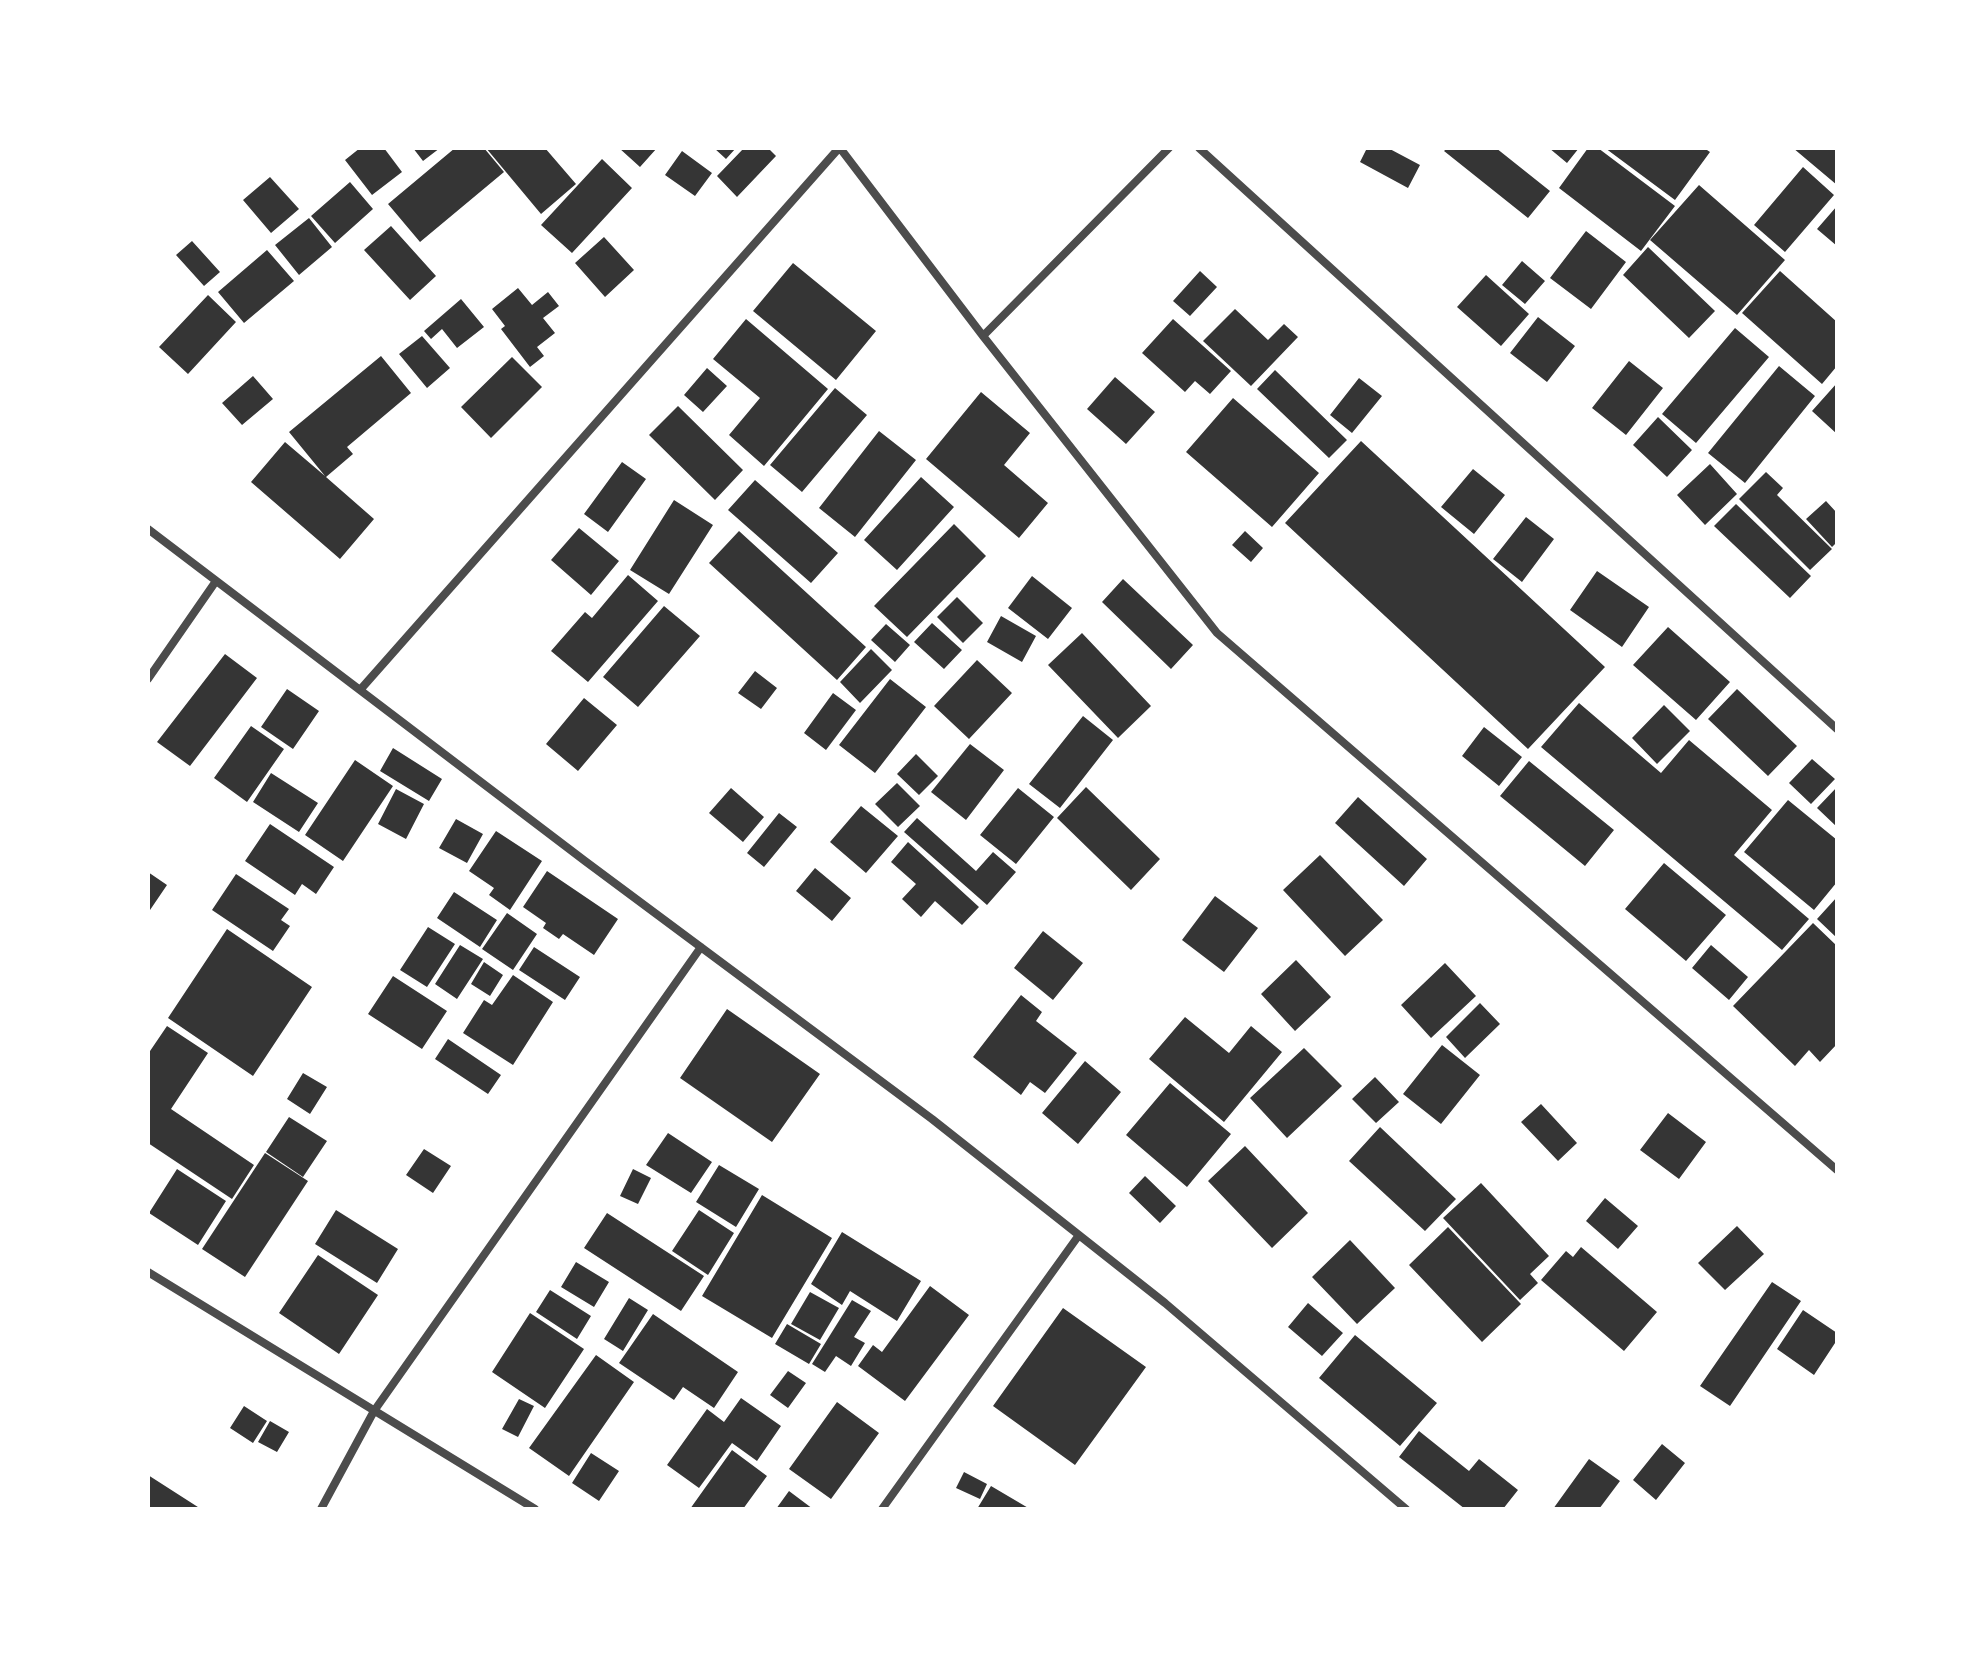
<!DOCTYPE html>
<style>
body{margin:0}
#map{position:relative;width:1985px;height:1657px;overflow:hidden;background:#fff;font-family:"Times New Roman",serif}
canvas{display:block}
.frame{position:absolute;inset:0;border:150px solid #fff;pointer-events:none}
</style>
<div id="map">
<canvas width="1985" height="1657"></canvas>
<div class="frame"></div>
</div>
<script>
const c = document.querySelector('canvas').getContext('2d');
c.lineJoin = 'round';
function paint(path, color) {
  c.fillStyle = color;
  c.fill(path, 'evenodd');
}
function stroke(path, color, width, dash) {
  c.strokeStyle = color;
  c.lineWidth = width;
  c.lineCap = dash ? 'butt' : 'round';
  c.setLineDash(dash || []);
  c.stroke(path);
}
paint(new Path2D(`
 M360 148H384L402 172 372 195 345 160Z
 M413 148H440L423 161Z
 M455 148H484L504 172 420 242 388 204Z
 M486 148H545L576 184 541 214Z
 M619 148H657L640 167Z
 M714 148H736L726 159Z
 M744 148H768L776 156 737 197 717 176Z
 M1367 148H1388L1420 165 1408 188 1360 162Z
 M1447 148H1496L1550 191 1528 218 1444 151Z
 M1549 148H1579L1567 163Z
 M1588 148H1598L1675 206 1641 251 1559 188Z
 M1605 148H1704L1710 152 1675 200Z
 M1793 148H1837V185Z
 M682 151 712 173 695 196 665 175Z
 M602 159 632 188 572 253 541 225Z
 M1803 167 1834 195 1785 252 1754 225Z
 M270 177 299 209 271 233 243 200Z
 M350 182 373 209 335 243 311 216Z
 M1699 185 1785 260 1737 315 1650 240Z
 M1837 206V246L1817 229Z
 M309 218 332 247 299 275 275 245Z
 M391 226 436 276 410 300 364 250Z
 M1586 231 1626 262 1591 309 1550 278Z
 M604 237 634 270 605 297 575 263Z
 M192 241 220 272 204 286 176 255Z
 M1648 247 1715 311 1689 338 1623 275Z
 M267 250 294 281 244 323 218 292Z
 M1522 261 1545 281 1525 304 1502 285Z
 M793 263 876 331 836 380 753 311Z
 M1200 271 1217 287 1190 316 1173 301Z
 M1780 271 1837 322V366L1822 384 1742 313Z
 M1486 275 1529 314 1501 346 1457 307Z
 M518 288 532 305 548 292 559 306 543 318 555 333 537 347 544 356 530 367 501 329 505 326 492 309Z
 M208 295 236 322 188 374 159 347Z
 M461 299 484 327 457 348 442 329 431 339 424 331Z
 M1235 309 1268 340 1284 324 1298 337 1251 386 1203 341Z
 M1538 317 1575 346 1547 382 1510 353Z
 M746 319 828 389 764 466 729 435 760 398 713 359Z
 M1173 319 1231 371 1210 394 1195 381 1185 392 1142 353Z
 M1735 328 1769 357 1696 443 1662 414Z
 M422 336 450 368 427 388 399 354Z
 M381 356 411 393 347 447 353 454 326 477 374 519 340 559 251 482 285 442 325 476 289 432Z
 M512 357 542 387 491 438 461 407Z
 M1629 361 1663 388 1626 435 1592 408Z
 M1779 366 1815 396 1745 483 1708 453Z
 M707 368 727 386 703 412 684 395Z
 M1275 370 1347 440 1329 458 1257 389Z
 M253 376 273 399 242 425 222 403Z
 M1115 377 1155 412 1126 444 1087 409Z
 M1359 378 1382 396 1352 433 1330 415Z
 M1837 383V434L1812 411Z
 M835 388 867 415 802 492 770 465Z
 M981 392 1030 433 1004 465 1048 503 1019 538 926 459Z
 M1233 398 1319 473 1272 527 1186 452Z
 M678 406 743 470 715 500 649 435Z
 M1658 417 1692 450 1667 477 1633 445Z
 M879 431 916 460 855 537 819 508Z
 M1361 441 1605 667 1528 749 1285 523Z
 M622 462 646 479 608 532 584 514Z
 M1710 464 1737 494 1705 525 1677 495Z
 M1473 469 1505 495 1474 534 1441 507Z
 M1766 472 1783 488 1777 495 1832 549 1810 570 1739 499Z
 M921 477 954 507 897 570 864 540Z
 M755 480 838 553 811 583 728 510Z
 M674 500 713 525 669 594 630 570Z
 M1826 501 1837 513V542L1832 547 1806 519Z
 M1736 504 1811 576 1790 598 1714 526Z
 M1526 517 1554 539 1522 582 1493 559Z
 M954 524 986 556 907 637 874 606Z
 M579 528 619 561 591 595 551 560Z
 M739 531 866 647 837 680 709 563Z
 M1245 531 1263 548 1251 562 1232 545Z
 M1597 571 1649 607 1622 647 1570 610Z
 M628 575 658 601 588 682 551 651 585 612 592 618Z
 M1032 576 1072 608 1048 639 1008 608Z
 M1123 579 1193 645 1171 669 1102 602Z
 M957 597 983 623 963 643 937 617Z
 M664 606 700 636 638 707 603 677Z
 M1001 616 1036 636 1022 662 987 642Z
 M932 623 962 650 944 669 914 642Z
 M886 624 910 645 895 662 871 640Z
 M1668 627 1730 682 1696 720 1633 665Z
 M1082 633 1151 706 1118 738 1048 665Z
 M871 649 892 670 860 703 840 682Z
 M225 654 257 678 190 766 157 742Z
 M977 660 1012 693 969 739 934 706Z
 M755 671 777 688 761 709 738 693Z
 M890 679 926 707 875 773 839 745Z
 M287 689 319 711 293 749 261 727Z
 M1737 689 1797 746 1768 776 1708 719Z
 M833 693 856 710 826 750 804 733Z
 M584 698 617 725 578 771 546 744Z
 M1579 703 1661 773 1689 740 1772 810 1734 855 1809 919 1782 950 1541 747Z
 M1664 705 1690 731 1657 764 1632 738Z
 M1083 716 1113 740 1060 808 1029 784Z
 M251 726 284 749 247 802 214 778Z
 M1484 727 1522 757 1499 786 1462 756Z
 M970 744 1004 770 966 820 931 792Z
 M393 748 442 779 429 801 380 771Z
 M916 754 938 776 919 795 897 774Z
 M1812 759 1835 779 1811 804 1789 783Z
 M355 760 393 786 343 861 305 835Z
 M1529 761 1614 830 1585 866 1500 796Z
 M271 773 318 803 299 832 253 802Z
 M897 783 920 806 898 827 875 804Z
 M1086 787 1160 859 1131 890 1057 818Z
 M1837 787V827L1817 808Z
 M731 788 764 817 743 842 709 813Z
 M1018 788 1054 817 1016 864 980 835Z
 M396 789 424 804 406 839 378 824Z
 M1358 797 1427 859 1404 886 1335 823Z
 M1788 800 1837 840V882L1814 910 1744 852Z
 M861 806 898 836 866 873 830 842Z
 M779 813 797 827 764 867 747 853Z
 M917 818 976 871 993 852 1016 872 987 905 904 832Z
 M456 819 483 834 467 863 439 848Z
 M270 824 334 867 316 894 302 884 295 895 245 861Z
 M496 831 542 861 510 910 489 895 494 888 469 871Z
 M908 842 979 907 962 925 935 901 921 917 902 899 916 884 891 862Z
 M1320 855 1383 920 1345 956 1283 890Z
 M1664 863 1726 915 1686 961 1625 909Z
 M815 868 851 898 832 921 796 891Z
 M547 871 618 919 594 955 563 934 559 939 543 928 546 923 523 907Z
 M148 872 167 885 148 913Z
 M236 874 289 909 281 920 290 926 273 951 212 910Z
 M454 892 497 920 480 947 437 918Z
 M1215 896 1258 928 1224 972 1182 940Z
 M1837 897V938L1817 919Z
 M507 913 537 934 513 970 482 949Z
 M1813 923 1837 946V1044L1820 1062 1809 1050 1795 1066 1733 1006Z
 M428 927 455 944 427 987 400 970Z
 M227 929 312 987 253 1076 168 1018Z
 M1043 931 1083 963 1053 1000 1014 968Z
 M460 945 483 959 457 999 435 984Z
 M1711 945 1748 977 1729 1000 1692 968Z
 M534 947 580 977 565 1000 519 970Z
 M1296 960 1331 997 1295 1031 1261 994Z
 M484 962 503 975 490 996 471 984Z
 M1445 963 1476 996 1431 1038 1401 1005Z
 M513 975 553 1002 513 1065 463 1033 484 1000 492 1005Z
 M393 976 447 1011 422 1049 368 1014Z
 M1021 995 1042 1012 1036 1021 1077 1053 1045 1093 1030 1082 1021 1095 973 1057Z
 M1480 1003 1500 1024 1465 1058 1446 1037Z
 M727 1009 820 1074 772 1142 680 1078Z
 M1185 1017 1229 1053 1251 1026 1282 1052 1224 1122 1149 1059Z
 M167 1026 208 1053 171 1109 254 1165 232 1199 148 1143V1054Z
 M448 1039 501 1075 488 1094 435 1059Z
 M1442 1045 1480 1075 1441 1124 1403 1094Z
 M1304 1048 1342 1086 1287 1138 1250 1098Z
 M1085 1061 1121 1092 1078 1144 1042 1113Z
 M303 1073 327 1087 310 1114 287 1099Z
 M1375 1077 1399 1102 1376 1123 1352 1099Z
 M1170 1083 1231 1134 1187 1187 1126 1135Z
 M1541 1104 1577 1143 1558 1161 1521 1122Z
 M1668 1113 1706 1142 1679 1179 1640 1150Z
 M289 1117 327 1141 303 1177 266 1152Z
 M1380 1127 1456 1199 1425 1231 1349 1161Z
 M668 1133 712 1162 691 1193 646 1165Z
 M1245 1146 1308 1213 1272 1248 1208 1181Z
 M424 1149 451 1166 433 1193 406 1175Z
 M265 1153 308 1181 245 1277 202 1249Z
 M719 1165 759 1189 736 1227 696 1202Z
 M177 1169 226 1201 198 1245 149 1213Z
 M633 1169 651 1178 638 1204 620 1196Z
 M1145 1176 1176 1206 1160 1223 1129 1193Z
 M1481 1183 1549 1256 1530 1274 1538 1283 1520 1300 1443 1218Z
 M762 1195 832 1238 772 1338 702 1296Z
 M1605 1198 1638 1226 1618 1249 1586 1221Z
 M336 1210 398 1249 377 1283 315 1244Z
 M699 1210 734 1233 708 1275 672 1251Z
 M607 1213 704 1276 681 1311 584 1248Z
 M1737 1226 1764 1254 1725 1290 1698 1263Z
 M1448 1227 1521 1304 1482 1342 1409 1265Z
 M842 1232 921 1281 897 1321 850 1291 842 1305 811 1284Z
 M1350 1240 1395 1288 1357 1324 1312 1277Z
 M1581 1247 1657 1312 1624 1351 1541 1280 1566 1251 1573 1257Z
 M318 1255 378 1295 339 1354 279 1313Z
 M576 1262 609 1282 594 1307 561 1287Z
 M1772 1282 1801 1301 1730 1406 1700 1386Z
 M930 1286 969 1315 905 1401 858 1366 873 1345 882 1352Z
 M550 1290 591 1316 577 1339 536 1312Z
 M810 1292 839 1308 820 1340 791 1324Z
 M629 1298 648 1310 623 1351 604 1339Z
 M852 1300 871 1311 854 1337 865 1343 851 1366 836 1356 825 1372 812 1364Z
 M1308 1303 1343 1333 1322 1356 1288 1327Z
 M1063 1308 1146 1367 1075 1465 993 1406Z
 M1803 1310 1837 1333V1340L1814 1375 1777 1349Z
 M530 1313 584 1349 545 1408 492 1372Z
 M653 1314 738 1372 714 1408 683 1387 674 1400 619 1363Z
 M787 1324 821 1344 809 1364 775 1344Z
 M1355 1335 1437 1403 1400 1446 1319 1378Z
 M596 1355 634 1382 569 1476 529 1448Z
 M788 1371 806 1383 788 1408 770 1395Z
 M741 1398 781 1426 757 1461 732 1443 699 1488 667 1465 707 1409 724 1422Z
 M519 1399 534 1406 518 1437 502 1429Z
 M837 1402 879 1433 831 1499 789 1469Z
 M244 1406 267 1421 253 1443 230 1428Z
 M270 1421 289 1432 277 1452 258 1442Z
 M1419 1431 1469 1471 1479 1459 1518 1490 1503 1509H1465L1399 1457Z
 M1662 1444 1685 1463 1656 1500 1633 1480Z
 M732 1450 767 1476 743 1509H690Z
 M591 1453 619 1471 599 1501 572 1483Z
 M1589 1459 1620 1481 1599 1509H1553Z
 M964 1472 987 1484 980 1499 956 1488Z
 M148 1475 201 1509H148Z
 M991 1486 1030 1509H977Z
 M789 1491 813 1509H776Z`), '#353535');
stroke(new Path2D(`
 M840 148 983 336 1217 633 1837 1170
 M1199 148 1837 729
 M983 336 1169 148
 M148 529 585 861 932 1119 1165 1303 1406 1509
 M148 679 216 581
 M360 690 839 148
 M148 1272 535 1509
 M321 1509 374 1411 701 947
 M882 1509 1079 1235`), '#4c4c4c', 8);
</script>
